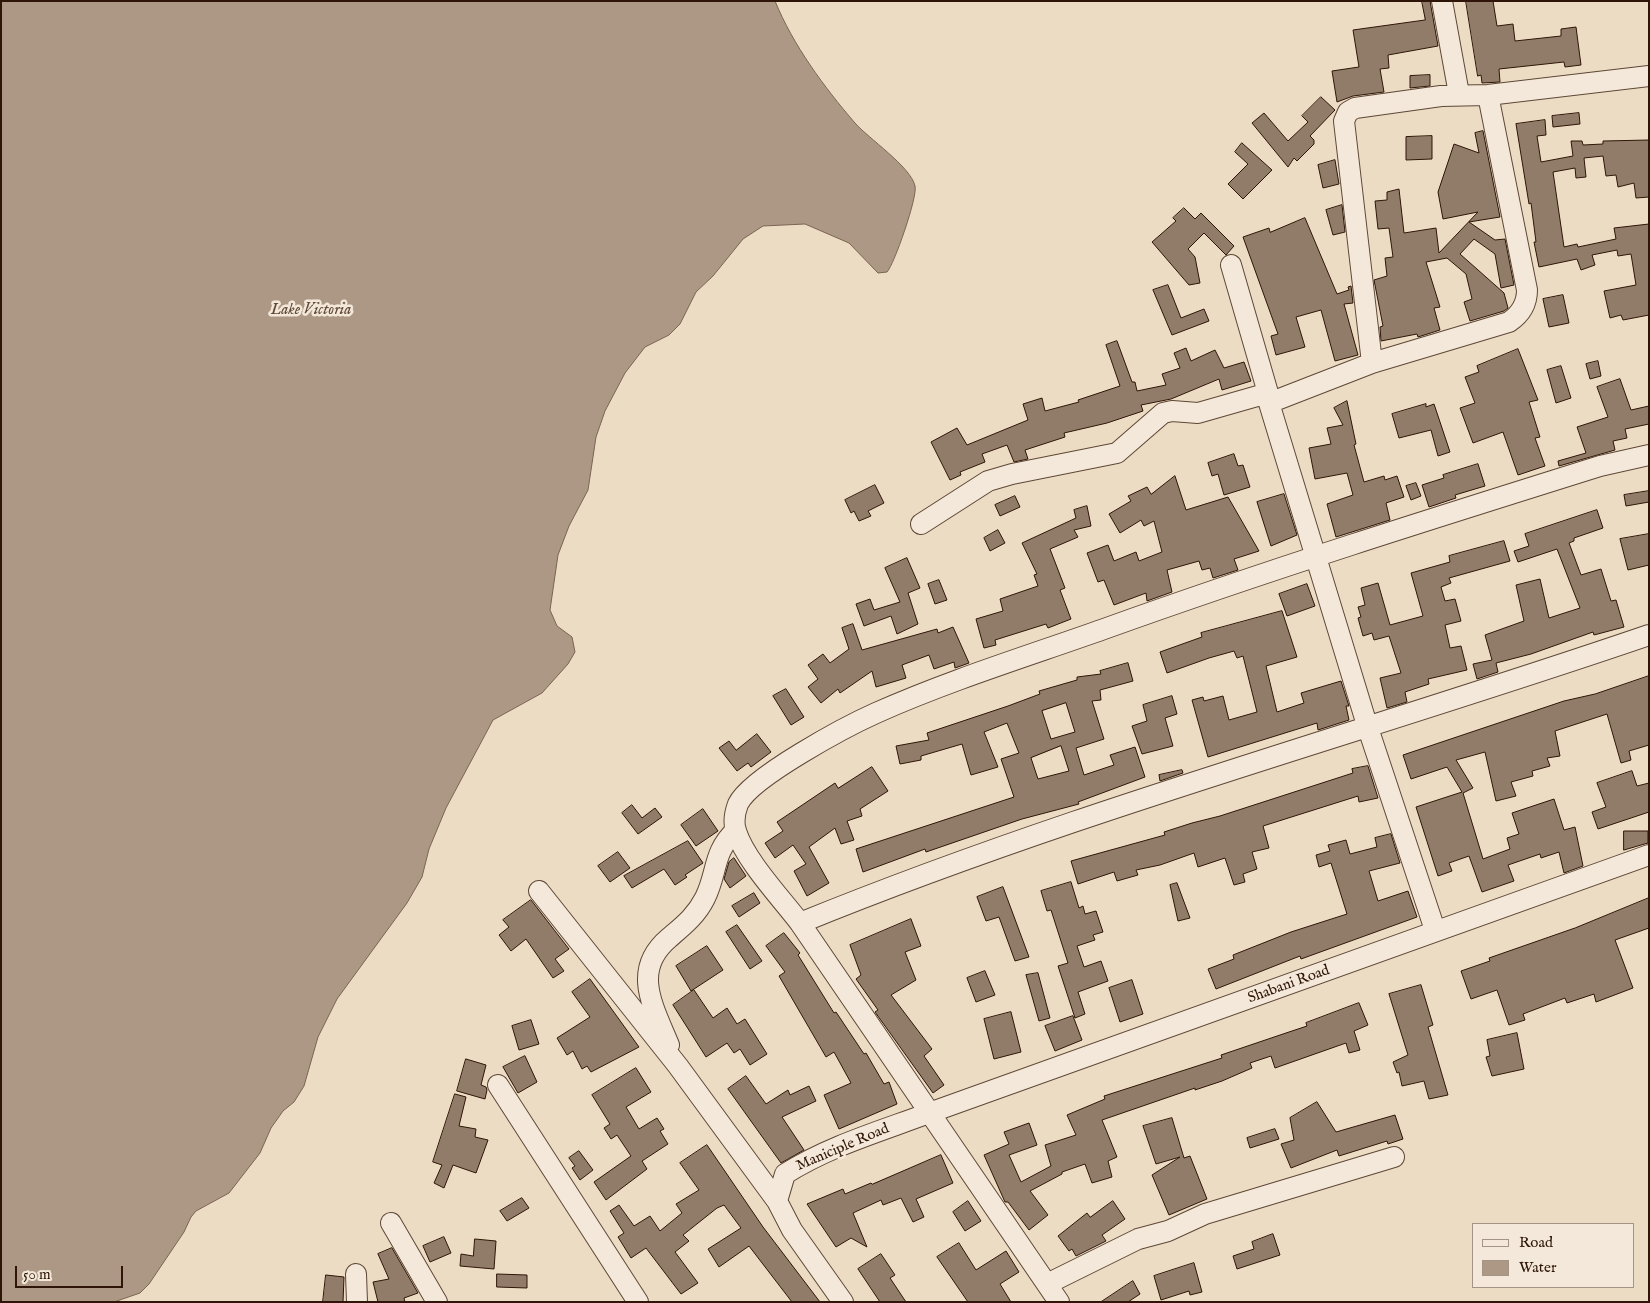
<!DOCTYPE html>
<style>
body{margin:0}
#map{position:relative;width:1650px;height:1303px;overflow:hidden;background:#eddcc4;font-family:"IM FELL English",serif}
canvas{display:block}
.frame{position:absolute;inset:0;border:2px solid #2e1507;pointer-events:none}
.legend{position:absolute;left:1472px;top:1223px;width:162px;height:65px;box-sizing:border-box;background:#f3e8d9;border:1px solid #a49485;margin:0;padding:6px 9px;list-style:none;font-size:15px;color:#2e1507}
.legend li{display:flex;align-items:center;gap:10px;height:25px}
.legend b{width:25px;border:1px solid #a49485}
.scale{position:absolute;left:15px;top:1266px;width:108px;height:22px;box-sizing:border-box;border:2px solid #2e1507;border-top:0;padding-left:6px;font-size:15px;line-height:18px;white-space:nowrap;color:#2e1507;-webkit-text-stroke:4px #f3e8d9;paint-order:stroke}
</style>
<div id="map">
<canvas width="1650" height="1303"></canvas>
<div class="frame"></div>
<ul class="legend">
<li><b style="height:6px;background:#f3e8d9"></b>Road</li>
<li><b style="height:14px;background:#ac9884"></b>Water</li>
</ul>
<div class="scale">50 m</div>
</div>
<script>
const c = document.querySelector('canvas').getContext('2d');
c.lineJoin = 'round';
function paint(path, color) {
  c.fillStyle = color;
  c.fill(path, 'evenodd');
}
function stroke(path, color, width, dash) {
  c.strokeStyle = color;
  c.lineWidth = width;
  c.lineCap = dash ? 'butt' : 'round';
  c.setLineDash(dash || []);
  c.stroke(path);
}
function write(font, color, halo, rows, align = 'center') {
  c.font = font + ' "IM FELL English",serif';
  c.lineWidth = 5;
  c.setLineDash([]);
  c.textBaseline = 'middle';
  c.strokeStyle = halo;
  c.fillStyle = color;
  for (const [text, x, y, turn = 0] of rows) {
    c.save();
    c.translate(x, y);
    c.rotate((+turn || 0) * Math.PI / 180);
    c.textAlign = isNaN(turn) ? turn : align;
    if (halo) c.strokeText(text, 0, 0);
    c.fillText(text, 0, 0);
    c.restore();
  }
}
const water = new Path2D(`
 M1 1H775C793 45 824 87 855 123 868 138 911 167 915 186 918 196 894 265 887 272L878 273 849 243 805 224 763 226 743 239 713 276 696 292 680 324 669 335 645 347 625 373 605 411 596 437 588 490 569 526 558 555 550 610 557 626 572 637 575 652 568 664 542 693 493 720 446 808 429 849 422 877 407 903 337 999 318 1037 304 1086 294 1102 283 1111 271 1128 260 1153 229 1193 196 1211 191 1217 184 1232 149 1284 140 1293 114 1302H1Z`);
paint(water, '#ac9884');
stroke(water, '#7a6452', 1);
const building = new Path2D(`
 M1422 1H1430L1438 46 1388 55 1389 68 1380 69 1384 92 1353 96 1337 102 1332 71 1359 67 1353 30 1425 20Z
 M1466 1H1493L1497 26 1513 24 1515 41 1561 36V29L1576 27 1581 65 1565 67 1564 62 1499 69 1500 82 1482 83 1481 75 1478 76Z
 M1430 75V86L1410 88V76Z
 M1321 97 1335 110 1310 136 1314 140V144L1297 161 1294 158 1288 167 1252 123 1264 113 1288 141 1308 122 1302 116Z
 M1579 113 1580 124 1553 127 1552 116Z
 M1545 120 1546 135 1537 136 1541 162 1573 156 1571 141H1582L1583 145 1603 144V141L1649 140V197L1636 198 1634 183 1618 187 1616 175 1606 176 1603 156 1584 158 1586 177 1576 178 1575 168 1553 172 1564 247 1577 244 1578 247 1616 239 1614 228 1649 224V315L1623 320 1621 315 1610 318 1604 291 1636 285 1631 254 1618 256 1617 250 1592 255 1595 265 1581 270 1577 259 1539 267 1534 242H1536L1531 203 1529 204 1516 124Z
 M1483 131 1500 217 1469 222 1495 240 1505 239 1514 285 1501 288 1495 254 1474 239 1460 254 1504 293 1508 308 1504 311 1470 321 1464 302 1472 299 1466 274 1447 258 1426 262 1440 307 1434 308 1440 330 1418 337 1417 334 1381 341 1380 327 1383 326 1374 280 1387 276 1385 258 1393 257 1389 228 1378 229 1375 201 1387 200V192L1399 189 1404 233 1436 228 1439 253 1478 212 1443 219 1438 192 1454 144 1479 153 1475 133Z
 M1432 136V159L1406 160V137Z
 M1242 143 1272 170 1243 199 1228 184 1248 164 1235 152Z
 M1335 160 1339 184 1323 188 1318 165Z
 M1342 205 1345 232 1333 235 1326 210Z
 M1184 208 1195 219 1201 213 1234 246 1226 255 1204 233 1188 249 1195 257 1200 283 1189 285 1152 242 1176 221 1173 218Z
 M1305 218 1337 294 1349 290 1348 287 1351 286 1353 303 1344 304 1358 355 1335 361 1321 310 1296 317 1305 347 1276 355 1271 336 1278 334 1243 237 1269 228 1270 232Z
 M1168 285 1181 318 1204 309 1209 321 1172 335 1153 290Z
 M1563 295 1569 323 1549 327 1543 299Z
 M1117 341 1132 382H1135L1137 391 1166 385 1162 374 1180 368 1174 353 1186 348 1191 361 1215 350 1224 368 1244 362 1251 381 1222 390 1219 379 1171 399 1141 405 1143 411 1107 423 1064 433 1065 437 1025 450 1028 459 1014 462 1007 445 982 454 985 462 960 472 961 475 950 480 931 442 957 428 967 445 1028 420 1023 404 1042 398 1045 411 1079 402 1078 400 1120 386 1106 345Z
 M1518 349 1538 400 1529 402 1540 437 1535 438 1545 466 1518 475 1503 432 1473 443 1460 408 1475 403 1465 377 1479 372 1477 366Z
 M1598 361 1601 376 1590 379 1586 364Z
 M1561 366 1571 398 1556 403 1547 370Z
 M1620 379 1631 410 1649 406V424L1625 429 1627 438 1613 441 1615 450 1559 466 1558 461 1586 453 1577 427 1608 417 1597 387Z
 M1347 401 1356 444 1354 445 1364 482 1384 476 1385 480 1397 476 1404 497 1386 503 1390 520 1336 537 1327 504 1353 495 1347 473 1315 479 1309 448 1331 444 1327 428 1343 425 1334 408Z
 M1426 404V407L1434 404 1450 452 1438 456 1431 430 1399 438 1392 414Z
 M1234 454 1238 466 1243 465 1250 487 1224 495 1218 474 1212 476 1208 463Z
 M1478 464 1485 486 1455 495 1456 498 1429 507 1422 485 1444 478 1443 475Z
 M1175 476 1186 510 1228 497 1259 551 1234 559 1238 570 1213 578 1210 568 1202 570 1199 561 1167 570 1172 592 1147 601 1146 593 1114 605 1104 580 1098 582 1087 553 1108 545 1114 561 1136 552 1139 561 1162 552 1154 521 1144 526 1141 520 1120 533 1109 514 1131 501 1128 496 1147 487 1151 494Z
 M1416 483 1421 496 1411 500 1406 486Z
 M875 485 884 503 868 511 871 516 859 521 854 511 851 513 845 500Z
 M1649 491V502L1626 506 1624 495Z
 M1284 494 1297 535 1271 546 1257 502Z
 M1015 496 1020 507 1000 516 995 505Z
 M1087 506 1091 526 1074 530 1078 537 1050 549 1065 588 1060 590 1071 619 1048 628 1046 624 995 640 996 645 984 648 976 619 1003 611 1000 599 1038 586 1034 575 1037 574 1022 543 1076 518 1074 510Z
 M1597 510 1603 528 1574 538V541L1569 543 1581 575 1601 569 1611 601 1616 600 1624 627 1594 635 1593 632 1531 654 1496 663 1498 672 1477 679 1473 664 1492 660 1485 635 1524 621 1516 585 1540 579 1549 618 1580 608 1557 549 1518 562 1514 551 1529 546 1525 534Z
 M998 530 1005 543 990 551 984 538Z
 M1649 534V565L1628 570 1620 539Z
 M1504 541 1510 561 1449 578 1451 583 1441 587 1445 601 1455 599 1461 621 1445 625 1450 648 1461 646 1467 670 1428 679 1429 684 1405 692 1407 702 1387 708 1380 678 1401 673 1389 636 1374 640 1372 633 1363 636 1358 618 1361 617 1358 607 1365 605 1361 588 1378 583 1390 625 1423 616 1411 573 1450 562 1449 556Z
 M907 558 920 588 908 593 918 624 897 634 891 616 864 626 856 604 870 599 874 610 900 602 885 568Z
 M939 580 947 600 935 604 928 584Z
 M1307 584 1315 606 1287 616 1279 594Z
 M1282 611 1297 657 1266 666 1277 712 1304 703 1301 693 1341 681 1349 706H1346L1349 720 1318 730 1317 723 1208 757 1192 700 1203 697 1204 701 1223 696 1229 720 1257 712 1243 656 1237 658 1234 651 1209 658 1167 673 1160 652 1202 637 1201 633Z
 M853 624 862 650 937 629 938 633 953 627 969 663 955 668 954 662 934 669 929 655 902 665 906 678 876 687 872 671 840 693 838 689 821 703 808 687 818 679 808 665 823 654 830 663 849 649 842 628Z
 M1128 663 1133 681 1100 690 1101 700 1092 701 1104 739 1076 748 1084 775 1114 765 1110 755 1135 747 1145 777 1078 802 1079 804 1022 819 926 852 925 849 863 872 856 849 1014 797 1001 759 1019 753 1007 723 984 732 998 767 971 775 962 744 921 756V760L900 764 896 746 929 740 927 733 1008 706 1040 694 1039 691 1077 680V677L1101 674 1100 671ZM1066 703 1075 732 1051 739 1042 711ZM1061 746 1069 771 1038 779 1031 758Z
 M1649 676V745L1629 751 1631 760 1621 763 1607 714 1555 731 1560 756 1547 758 1550 766 1532 771 1533 776 1511 782 1516 796 1496 801 1485 752 1456 760 1473 788 1463 793 1483 859 1510 849 1507 838 1519 834 1512 813 1554 799 1564 830 1575 827 1583 866 1564 873 1559 852 1541 858 1540 854 1508 865 1514 881 1482 892 1469 856 1449 863 1452 871 1438 876 1416 807 1462 792 1447 767 1411 779 1403 755 1564 701 1595 694Z
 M786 689 804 717 791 725 773 696Z
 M1172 696 1177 714 1165 718 1173 746 1142 754 1132 726 1147 721 1143 705Z
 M757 734 771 752 751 767 748 763 737 771 719 748 729 741 736 750Z
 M1368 766 1378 798 1359 802 1358 796 1263 826 1269 848 1252 852 1257 869 1243 874 1245 882 1234 885 1225 858 1198 867 1194 853 1160 865 1136 870 1138 875 1117 881 1114 872 1078 884 1071 861 1165 835 1164 832 1192 823 1220 816 1353 773 1352 769Z
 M872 767 888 791 860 809 862 816 847 821 854 840 841 844 835 828 809 847 829 883 807 896 794 871 806 864 793 845 775 858 765 843 783 831 777 822 835 783 838 788Z
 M1182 770 1183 773 1160 781 1159 775Z
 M1632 771 1637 786 1649 783V812L1598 829 1592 812 1606 807 1597 783Z
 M632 805 642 818 655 808 662 817 638 834 622 813Z
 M703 809 718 831 696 846 681 825Z
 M1624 831H1648V843L1624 850Z
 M1391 834 1400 863 1369 871 1378 901 1408 891 1417 917 1301 959 1300 956 1216 989 1208 969 1234 959 1233 955 1291 932 1347 914 1331 863 1319 867 1316 855 1330 851 1328 845 1346 840 1350 854 1377 847 1375 838Z
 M688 841 703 863 685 875 687 877 675 885 664 869 632 888 624 876Z
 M618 852 630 868 610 882 598 866Z
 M734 858 746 876 730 888 724 879 729 862Z
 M1071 882 1079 908 1083 906 1085 914 1096 911 1103 932 1093 935 1095 940 1077 946 1084 967 1101 961 1108 981 1078 992 1085 1014 1075 1018 1058 966 1068 963 1051 910 1047 911 1041 891Z
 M1177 883 1190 918 1178 921 1170 885Z
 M1003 887 1029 957 1015 961 999 917 986 921 977 897Z
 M754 893 760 903 739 917 732 906Z
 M1649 898V928L1615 940 1633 988 1596 1002 1594 994 1567 1003 1565 998 1523 1014 1525 1020 1509 1025 1497 990 1471 999 1461 971 1490 961 1489 958 1575 928Z
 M531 900 569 949 555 959 564 971 553 978 526 939 511 951 499 935 509 927 503 920Z
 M911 919 921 946 905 952 916 980 891 995 932 1049 924 1056 944 1085 933 1093 875 1012 878 1010 856 979 861 975 850 945Z
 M737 925 762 961 750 969 726 932Z
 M784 933 800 953 798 955 834 1013 836 1012 864 1054 866 1053 884 1084 889 1082 897 1104 839 1129 824 1095 851 1083 834 1052 826 1057 779 976 785 972 766 946Z
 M707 946 723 970 691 991 676 966Z
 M985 971 995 995 976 1002 967 978Z
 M1038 973 1050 1018 1039 1021 1026 975Z
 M590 979 639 1047 591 1072 587 1066 582 1069 573 1051 567 1055 557 1038 590 1017 572 992Z
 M1132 980 1143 1014 1120 1022 1109 988Z
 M1421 985 1433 1025 1428 1027 1448 1095 1429 1099 1424 1081 1402 1086 1399 1072 1397 1073 1393 1062 1408 1055 1389 994Z
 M694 990 713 1018 727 1008 737 1024 745 1019 767 1054 750 1065 740 1049 734 1053 727 1043 706 1057 673 1005Z
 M1359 1003 1368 1025 1354 1031 1360 1050 1349 1053 1346 1043 1275 1068 1271 1056 1250 1063 1252 1068 1222 1081 1195 1090V1088L1102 1120 1117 1157 1108 1161 1112 1177 1092 1183 1085 1164 1062 1172V1174L1030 1191 1048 1215 1029 1230 1008 1202H1005L984 1155 1009 1144 1004 1132 1029 1123 1037 1145 1009 1155 1021 1182 1051 1166 1045 1145 1076 1135 1067 1115 1105 1099 1104 1096 1222 1058 1221 1055 1283 1034 1307 1026 1306 1023Z
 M1011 1012 1021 1052 994 1059 984 1019Z
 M1073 1016 1082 1040 1055 1051 1045 1026Z
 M531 1020 539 1044 519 1050 512 1026Z
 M1517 1033 1524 1069 1492 1076 1486 1057 1490 1056 1487 1040Z
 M525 1056 537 1082 518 1093 503 1067Z
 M466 1059 486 1065 481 1085 486 1087 487 1090 485 1099 457 1091Z
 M636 1068 651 1092 626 1107 639 1129 657 1118 664 1129 660 1131 668 1144 642 1161 647 1169 606 1200 594 1182 631 1156 617 1135 611 1139 604 1128 610 1124 592 1095Z
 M746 1076 766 1104 788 1090 790 1095 809 1086 816 1101 782 1117 804 1150 781 1163 728 1089Z
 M455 1094 466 1097 459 1126 476 1129 475 1137 488 1140 476 1173 453 1165 444 1188 434 1183 442 1165 433 1162Z
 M1317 1102 1336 1132 1395 1115 1403 1139 1388 1144 1387 1141 1339 1156 1337 1150 1291 1168 1281 1144 1294 1140 1290 1118Z
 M1172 1118 1184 1158 1190 1156 1207 1199 1169 1215 1152 1175 1180 1157 1156 1164 1143 1126Z
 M1275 1129 1279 1139 1250 1148 1247 1138Z
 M707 1145 763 1227 820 1302H792L749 1246 719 1267 708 1249 741 1228 724 1205 717 1208 683 1235 689 1241 675 1252 698 1283 681 1294 646 1248 631 1258 618 1237 624 1233 610 1211 619 1205 634 1226 650 1216 660 1231 682 1213 676 1204 699 1190 680 1163Z
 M579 1151 593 1170 580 1180 572 1168 575 1166 569 1158Z
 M941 1155 953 1183 916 1199 924 1217 913 1222 901 1198 883 1205 881 1200 853 1213 867 1247 851 1238 836 1247 807 1204 843 1189 845 1194 871 1183 872 1184Z
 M522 1198 529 1208 507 1221 500 1211Z
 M968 1201 981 1221 965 1231 953 1212Z
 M1113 1201 1125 1219 1102 1235 1106 1241 1076 1256 1072 1249 1069 1251 1058 1236 1087 1213 1090 1217Z
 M1273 1234 1280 1255 1237 1269 1233 1256 1254 1249 1252 1242Z
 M444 1237 451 1253 430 1262 423 1246Z
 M475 1239 496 1241 494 1269 460 1266 461 1254 473 1256Z
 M959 1243 976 1270 1006 1251 1019 1272 1000 1284 1011 1302H968L937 1257Z
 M392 1248 418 1293 404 1298 405 1302H378L373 1282 389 1279 378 1254Z
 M881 1254 895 1275 890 1278 906 1302H880L858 1269Z
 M1194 1263 1202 1292 1190 1295 1189 1291 1161 1300 1154 1276Z
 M497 1274 527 1275V1288L497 1287Z
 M326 1275 344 1277 343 1302H323Z
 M1133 1281 1140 1294 1128 1302H1101Z`);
paint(building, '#917c69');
stroke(building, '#2e1507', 1);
const minor = new Path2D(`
 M1442 1 1459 94
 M1231 265 1268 393 1269 403 1367 725 1435 930
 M1372 363 1344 121 1348 112 1355 108 1441 96 1488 95 1649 76
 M1269 403 1372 363 1509 322C1521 314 1527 304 1527 290L1488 95
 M921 524 988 481 1012 474 1117 453 1163 413 1172 411 1198 413 1268 393
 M539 891 678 1066 777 1201
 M800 923C1077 810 1366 732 1649 635
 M669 1045C653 1006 631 970 669 938 683 926 696 916 705 898 718 872 712 853 736 830
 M498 1085 638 1302
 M391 1223 437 1302
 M356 1274 357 1302
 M1047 1284 1138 1239 1168 1231 1205 1214 1394 1157
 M843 1302 792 1230 777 1201 785 1174C829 1146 881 1131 929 1113L1649 855
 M1059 1302 800 923C781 898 745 860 736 831 733 822 735 812 738 804 751 777 847 726 876 713 950 680 1028 656 1104 629 1268 570 1434 518 1600 466L1649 455`);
stroke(minor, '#5e4736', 22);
stroke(minor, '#f3e8d9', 20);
write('15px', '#2e1507', '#f3e8d9', [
 ["Shabani Road",1289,985,-20],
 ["Maniciple Road",843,1148,-23]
]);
write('italic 16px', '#604939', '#f3e8d9', [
 ["Lake Victoria",311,311]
]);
</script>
